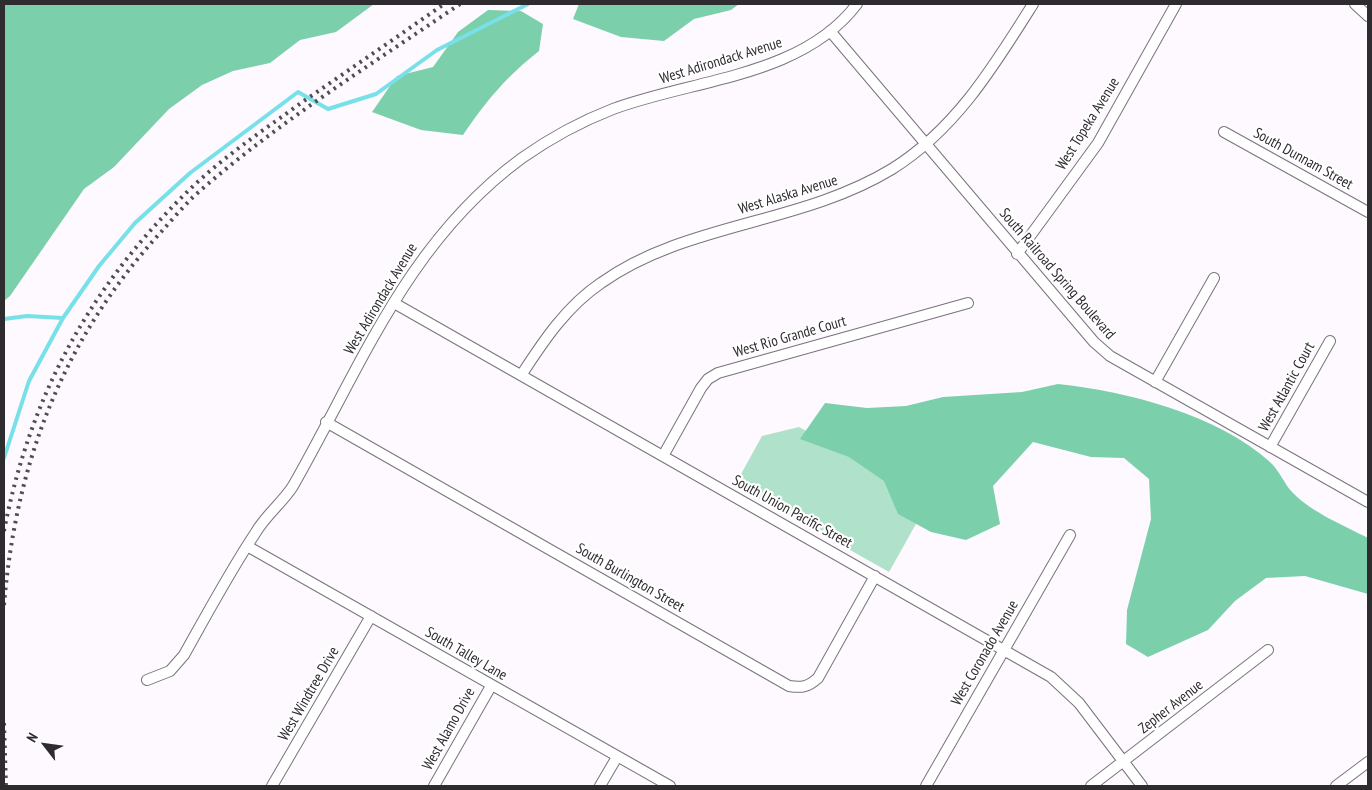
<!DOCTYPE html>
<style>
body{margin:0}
#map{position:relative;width:1372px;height:790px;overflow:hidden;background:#fdf9ff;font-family:"PT Sans Narrow",sans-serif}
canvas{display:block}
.frame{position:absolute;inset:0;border:5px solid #2f2c30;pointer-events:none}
.north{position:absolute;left:20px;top:720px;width:50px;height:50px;-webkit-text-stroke:4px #fff;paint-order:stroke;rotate:300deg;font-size:14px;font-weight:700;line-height:20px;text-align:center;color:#2f2c30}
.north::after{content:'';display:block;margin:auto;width:18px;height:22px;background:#2f2c30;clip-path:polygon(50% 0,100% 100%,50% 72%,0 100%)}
</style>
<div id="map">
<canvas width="1372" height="790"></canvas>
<div class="frame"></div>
<div class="north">N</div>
</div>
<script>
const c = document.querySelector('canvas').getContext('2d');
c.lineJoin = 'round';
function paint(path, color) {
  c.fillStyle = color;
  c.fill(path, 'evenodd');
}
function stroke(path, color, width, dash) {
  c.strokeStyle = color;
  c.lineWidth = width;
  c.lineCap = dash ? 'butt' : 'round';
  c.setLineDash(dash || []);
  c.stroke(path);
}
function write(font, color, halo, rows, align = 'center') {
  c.font = font + ' "PT Sans Narrow",sans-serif';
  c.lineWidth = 4.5;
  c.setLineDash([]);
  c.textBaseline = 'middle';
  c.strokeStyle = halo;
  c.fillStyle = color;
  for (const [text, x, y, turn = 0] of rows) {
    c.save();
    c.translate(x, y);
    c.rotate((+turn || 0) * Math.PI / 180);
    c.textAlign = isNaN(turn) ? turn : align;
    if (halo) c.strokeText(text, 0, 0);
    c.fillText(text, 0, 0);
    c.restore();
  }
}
paint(new Path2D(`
 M799 427 930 499 889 572 735 485 762 436Z`), '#b0e2cb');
paint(new Path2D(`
 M4 4H374L336 32 300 40 270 63 233 71 202 85 169 109 114 167 84 189 10 296 4 301Z
 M579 4H739L731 10 694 19 664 41 621 37 573 19Z
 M488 10 521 11 543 24 539 51C507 76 486 101 463 135L421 130 372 112 397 76 433 67 458 32Z
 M1058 384C1126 391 1219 415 1270 462 1280 471 1284 484 1293 493 1313 513 1343 525 1368 538V594L1305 576 1266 578 1235 601 1208 630 1148 657 1126 644 1127 610 1151 519 1149 479 1124 458 1091 457 1033 442 993 486 1000 524 966 540 931 532 898 514 884 481 849 457 800 439 825 403 867 408 906 406 943 397 1022 392Z`), '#7bd0ab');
stroke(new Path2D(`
 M4 319 27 316 63 318
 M4 458 29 381 63 318 99 266 135 223 190 173 298 92 328 109 376 94 437 50 528 4`), '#77e0e8', 4);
const minor = new Path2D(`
 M1355 4 1368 16
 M830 31 1094 342 1110 356 1368 502
 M1224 132 1368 212
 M1017 254 1098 143 1176 4
 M394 303 1051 677 1079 703 1142 786
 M522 374C544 340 567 306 601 283 687 222 800 225 892 169 956 129 994 66 1033 4
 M1155 382 1214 278
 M326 422 789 686C802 688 808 687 818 678L875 576
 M1270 447 1330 341
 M663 456 701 388 708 379 718 373 968 303
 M247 546 670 786
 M147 680 170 671 184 655C207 614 230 571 256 532 266 515 283 502 293 486 361 367 407 242 522 158 549 139 582 121 613 109 693 79 802 77 857 4
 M272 786 371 616
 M434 786 491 686
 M600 786 617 757
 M926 786 1070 535
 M1091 786 1268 650
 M1336 786 1368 762`);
stroke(minor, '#79737c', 12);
stroke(minor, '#fff', 10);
stroke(new Path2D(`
 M4 531C30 397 88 290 185 194 220 159 261 132 301 103 349 70 397 37 444 4
 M4 605C16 462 63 339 161 232 171 221 182 208 193 197 275 124 369 66 460 4
 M4 723 6 786`), '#504d51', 4, [2.5, 5]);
write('15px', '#2f2c30', '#fff', [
 ["West Adirondack Avenue",721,61,-17],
 ["West Topeka Avenue",1088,124,-58],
 ["South Dunnam Street",1303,159,29],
 ["West Alaska Avenue",788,195,-17],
 ["South Railroad Spring Boulevard",1057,274,49],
 ["West Adirondack Avenue",381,299,-59],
 ["West Rio Grande Court",790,337,-16],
 ["West Atlantic Court",1287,387,-61],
 ["South Union Pacific Street",792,512,29],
 ["South Burlington Street",630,578,30],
 ["West Coronado Avenue",985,653,-60],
 ["South Talley Lane",466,654,30],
 ["West Windtree Drive",309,694,-60],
 ["Zepher Avenue",1171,707,-38],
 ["West Alamo Drive",449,729,-61]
]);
</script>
